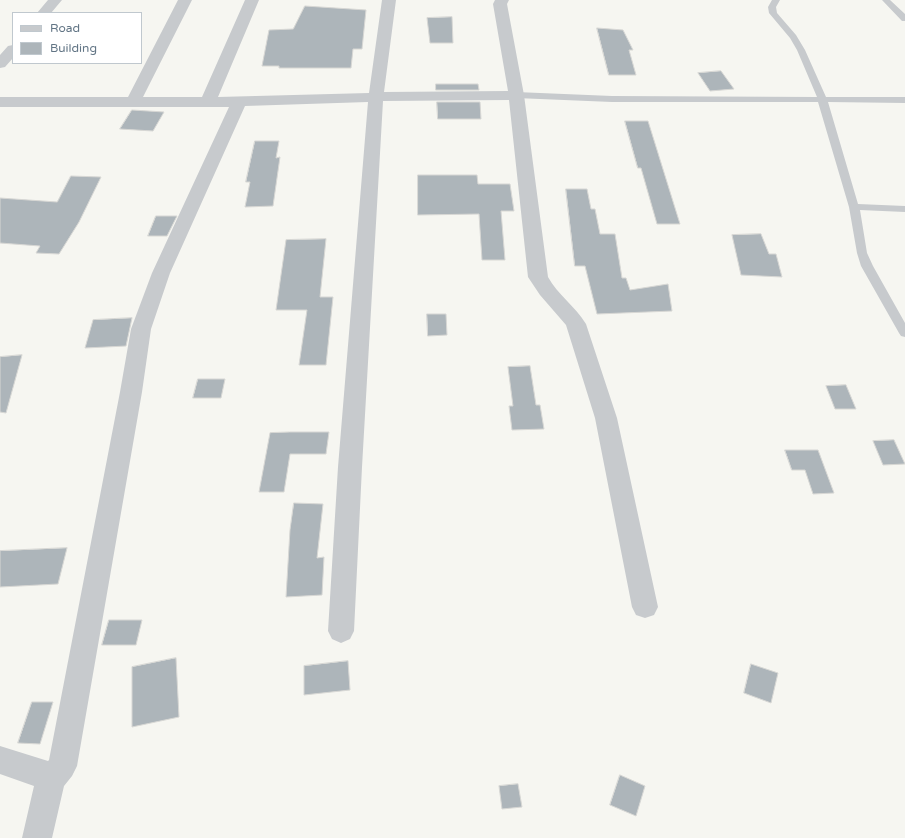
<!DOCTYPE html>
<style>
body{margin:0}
#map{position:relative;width:905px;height:838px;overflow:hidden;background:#f6f6f1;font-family:"Varela Round",sans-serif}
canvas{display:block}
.legend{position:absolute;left:12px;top:12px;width:130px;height:52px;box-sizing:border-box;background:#fff;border:1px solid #c0c8ce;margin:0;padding:5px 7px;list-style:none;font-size:12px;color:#627585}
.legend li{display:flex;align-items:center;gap:8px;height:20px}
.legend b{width:20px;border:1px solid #c0c8ce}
</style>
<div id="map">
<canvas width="905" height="838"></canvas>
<ul class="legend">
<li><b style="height:5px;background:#c7cacd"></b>Road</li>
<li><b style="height:11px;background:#adb5ba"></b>Building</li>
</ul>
</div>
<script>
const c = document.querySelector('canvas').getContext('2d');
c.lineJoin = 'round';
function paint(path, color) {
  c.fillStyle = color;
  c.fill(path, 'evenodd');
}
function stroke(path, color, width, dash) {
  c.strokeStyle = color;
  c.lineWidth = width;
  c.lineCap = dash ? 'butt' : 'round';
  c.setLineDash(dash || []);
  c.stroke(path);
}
const building = new Path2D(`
 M305 6 366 10 362 49H353L351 68H279V66H262L269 30 293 29Z
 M452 17 453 43H430L427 18Z
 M597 28 623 30 633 50H629L636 75H609Z
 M721 71 734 89 710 91 698 73Z
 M436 84H478L479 90H436Z
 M437 102H480L481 119H438Z
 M132 110 164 112 153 131 120 129Z
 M625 121H648L680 224H657L641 168H638Z
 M255 141H279L276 158 280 157 273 206 245 207 250 182H246Z
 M418 175H477L478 184H510L514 211H501L505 260H482L479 214 418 215Z
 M71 176 101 177 79 222 59 254 36 253 40 246 0 243V198L57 202Z
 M566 189H587L591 209H595L600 234H615L622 278H626L630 290 668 284 672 311 597 314 585 266H575Z
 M156 216H177L167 236H148Z
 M761 234 769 254H776L782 277 741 275 732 235Z
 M326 239 320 297H333L326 365H299L307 310H276L286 240Z
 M427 314H446L447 335 428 336Z
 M132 318 126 346 85 348 93 320Z
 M22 355 6 413 0 412V357Z
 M530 366 536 405H540L544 429 512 430 509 406H513L508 367Z
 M198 379H225L221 398H193Z
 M846 385 856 409H835L826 386Z
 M290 432H329L326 454H290L284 492H259L270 433Z
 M894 440 905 464 883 465 873 441Z
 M785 450H818L834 493 813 494 805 470H792Z
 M294 503 323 504 317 558 324 557 322 595 286 597 290 530Z
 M67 548 58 584 0 587V551Z
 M109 620H142L136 645H102Z
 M176 658 179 717 132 727V667Z
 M348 661 350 690 304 695V666Z
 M751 664 778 673 771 703 744 693Z
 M32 702H53L40 744 18 743Z
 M620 775 645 786 636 816 610 805Z
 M518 784 522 807 502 809 499 786Z`);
paint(building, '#adb5ba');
stroke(building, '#d7d7d4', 1);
paint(new Path2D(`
 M772 0H780L776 7 777 13 796 35 805 50 826 97H905V103L828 102 858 204 905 206V212L860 210 867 253 873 266 905 323V337L901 336 899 333 861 266 857 253 849 207 818 102H612L516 98 511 95 516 92 612 96 817 97 797 50 790 38 769 13 768 7Z
 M882 0H890L905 14V21H902Z`), '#c7cacd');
paint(new Path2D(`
 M48 0H62L51 13H37Z
 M178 0H192L143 97H202L245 0H259L218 97 369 93 382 0H396L384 92 508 91 493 4 495 0H509L507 4 524 95 548 277C558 295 575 306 586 324L617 418 658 607 654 615 645 618 636 615 632 607 595 418 566 325 540 295 528 277 509 100 383 101 362 467 354 631 350 639 341 643 332 639 328 631 338 467 368 102 245 106 170 273 151 329 142 392 77 766 72 776 64 786 52 838H22L34 786 0 774V746L48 761 49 760 120 392 131 329 152 273 229 107H0V97H128Z
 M13 45V58L5 67 0 68V55L8 46Z`), '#c7cacd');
</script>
